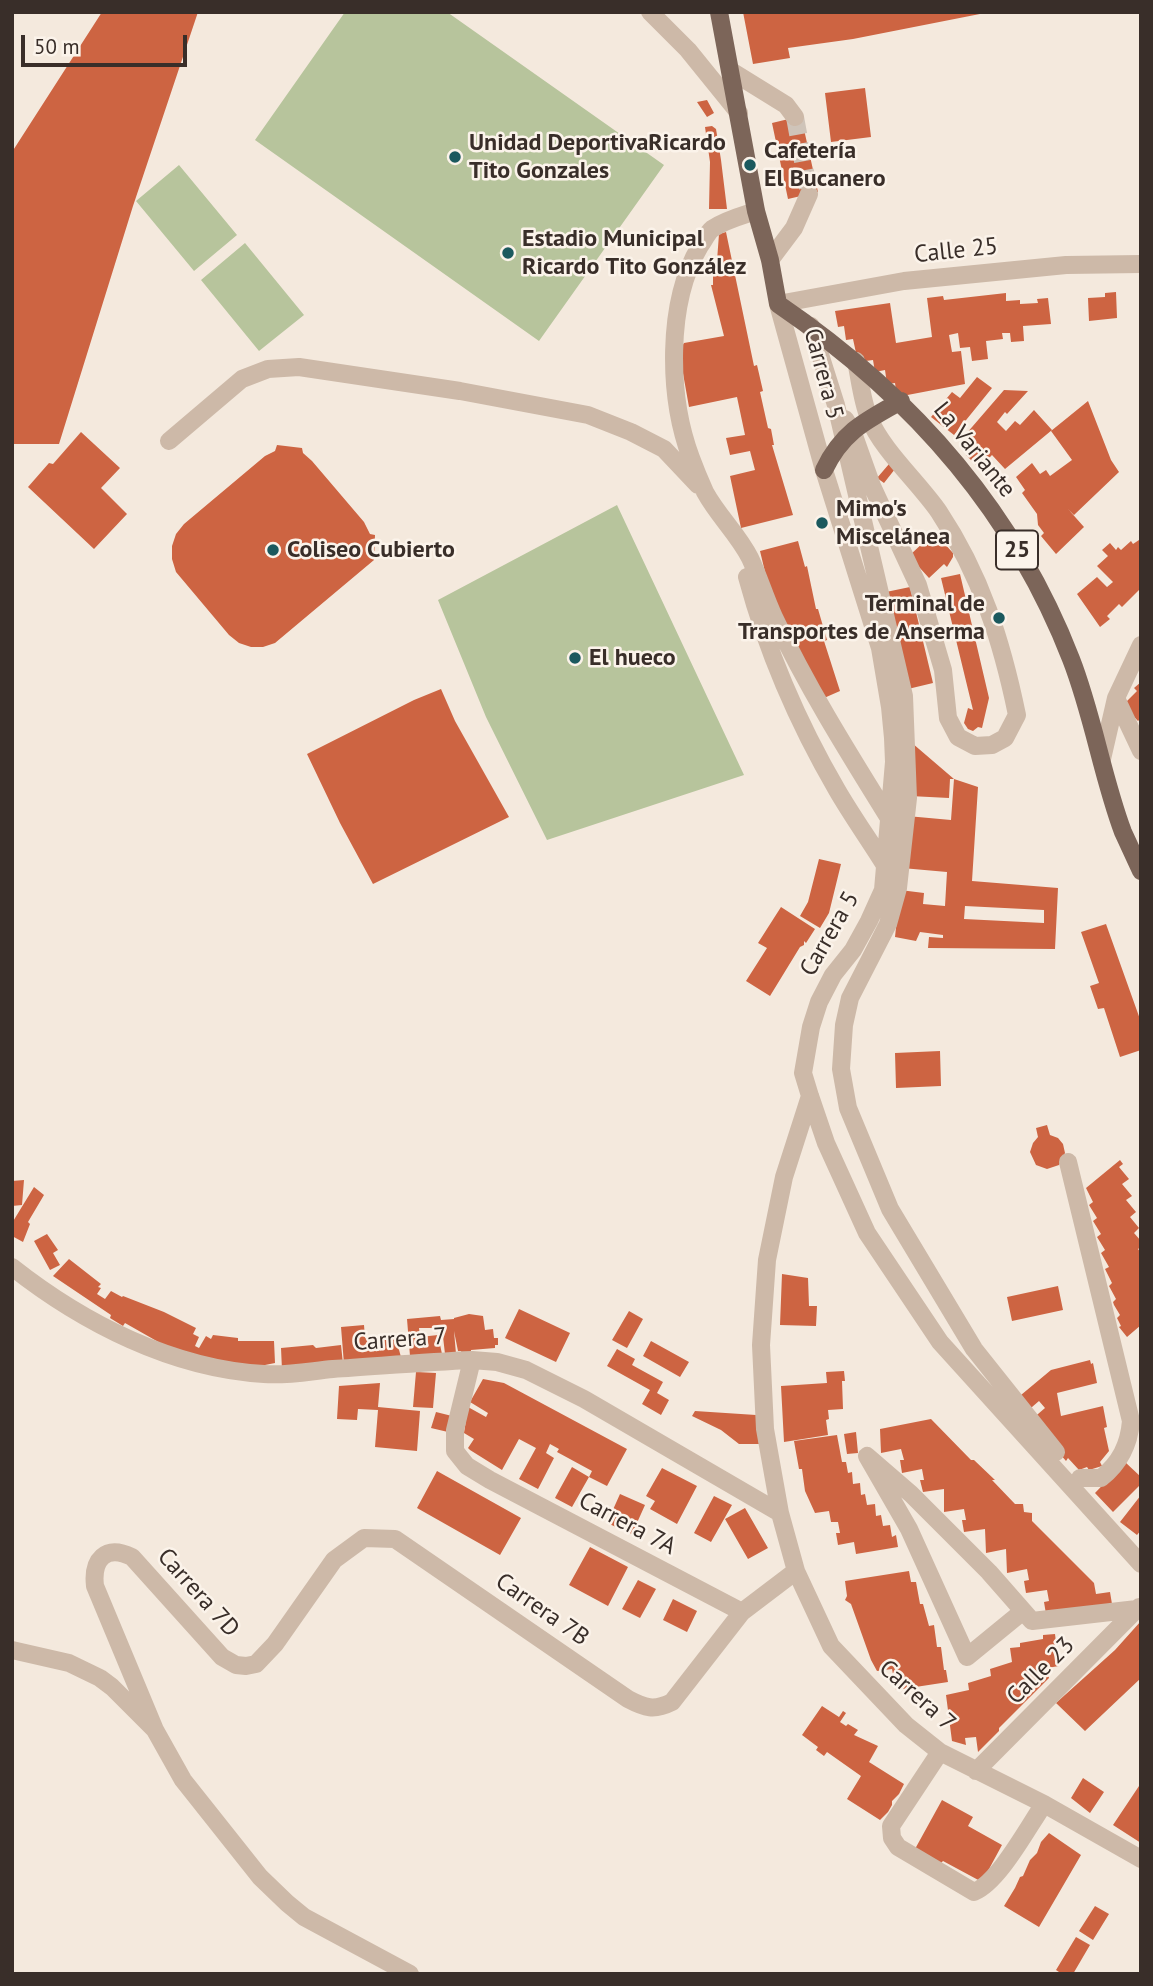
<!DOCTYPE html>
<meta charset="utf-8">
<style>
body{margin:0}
#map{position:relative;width:1153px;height:1986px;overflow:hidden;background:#f4e9dd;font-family:"PT Sans",sans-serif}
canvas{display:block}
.frame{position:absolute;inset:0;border:14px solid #392e29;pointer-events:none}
.scale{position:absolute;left:21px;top:35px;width:166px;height:32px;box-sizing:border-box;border:4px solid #392e29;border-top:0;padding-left:9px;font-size:21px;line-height:24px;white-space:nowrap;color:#392e29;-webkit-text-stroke:5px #fbf3ea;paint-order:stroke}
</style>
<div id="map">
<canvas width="1153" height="1986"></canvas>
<div class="frame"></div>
<div class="scale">50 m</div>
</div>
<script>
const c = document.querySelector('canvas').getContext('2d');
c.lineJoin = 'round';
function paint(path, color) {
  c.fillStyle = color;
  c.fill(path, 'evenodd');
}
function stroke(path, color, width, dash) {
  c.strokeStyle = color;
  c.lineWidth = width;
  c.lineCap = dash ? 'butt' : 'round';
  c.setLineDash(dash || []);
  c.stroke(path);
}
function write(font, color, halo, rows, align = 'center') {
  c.font = font + ' "PT Sans",sans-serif';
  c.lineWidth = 5;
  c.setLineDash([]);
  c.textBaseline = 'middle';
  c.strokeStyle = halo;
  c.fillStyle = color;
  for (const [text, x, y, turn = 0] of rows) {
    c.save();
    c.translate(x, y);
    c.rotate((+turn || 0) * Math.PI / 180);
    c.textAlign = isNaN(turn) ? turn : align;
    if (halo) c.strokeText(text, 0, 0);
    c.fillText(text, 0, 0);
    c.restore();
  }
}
paint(new Path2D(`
 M345 12H447L664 165 539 341 255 140Z
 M179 165 237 235 194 271 136 201Z
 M245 243 304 315 259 351 201 280Z
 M617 505 744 775 547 840 486 717 438 600Z`), '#b7c49c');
paint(new Path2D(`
 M102 12H198L133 206 59 444H12V152Z
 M743 12H985V13L853 39 788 48 790 58 753 64Z
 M865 88 871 137 831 142 825 93Z
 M707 100 714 113 707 117 697 102Z
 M801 116 818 192 788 199 772 123Z
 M712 126 716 129 721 160 727 209H709L710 162 705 127Z
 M726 232 754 366 757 365 763 391 760 392 768 428 771 429 774 445H772L793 515 741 528 730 476 755 470 750 451 730 455 726 438 745 435 737 397 689 407 679 351 684 343 724 336 711 285H713V274H716L719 234Z
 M1116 292 1117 318 1089 321 1088 298 1105 297V293Z
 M1006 293V301L1020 300V304L1038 303 1037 299 1048 298 1051 324 1023 326 1024 341 1011 342 1010 333H1002L1003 339 986 341 988 359 972 361 970 347 960 348 958 333 949 335 952 352 961 351 965 384 897 397 895 383 887 384 885 370 875 372 873 360 858 362 853 339 846 340 844 326 838 327 835 311 890 303 896 343 932 337 927 298 943 296 944 300Z
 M977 377 992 388 954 435 931 417 952 392 960 398Z
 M1004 390 1028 391 1007 414 1005 412 997 422 1006 431 1015 421 1020 425 1034 410 1052 430 1005 469 992 455 979 468 966 455 978 445 966 434Z
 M1088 401 1111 460 1119 472 1074 515 1068 509 1084 527 1056 554 1041 536 1044 533 1038 525 1037 514 1022 493 1025 490 1016 477 1032 463 1040 474 1046 470 1050 476 1072 460 1051 431Z
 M81 432 120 468 101 488 127 514 94 549 28 487 49 463 53 464Z
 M277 445 302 448 303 453 312 461 364 522 370 534 375 535 374 560 275 643 263 647H251L239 643 229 635 176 572 172 559V546L176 534 184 524 265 456 275 451Z
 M889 464 895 469 884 483 877 478Z
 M933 539 937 543 943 542 953 553V557L947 567 944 564 929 578 909 556 926 540 929 543Z
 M1139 540 1141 542V588L1122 607 1119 604 1107 616 1110 619 1100 627 1077 594 1097 577 1107 587 1113 582 1097 566 1108 556 1102 550 1110 543 1116 550 1118 547 1121 550 1131 541 1133 544Z
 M798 541 805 567 807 566 816 609H818L827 640 824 641 840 691 824 698 782 618 766 576 760 551Z
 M960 574 989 698 982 728 978 727 973 731 968 729 964 723 968 708 973 710 941 578Z
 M910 587 933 683 908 689 886 592Z
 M1141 682V718L1138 721 1123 705 1137 691 1134 688Z
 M441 689 455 721 509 817 373 884 340 823 307 754 414 700Z
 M912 743 954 779H950L949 798 910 796Z
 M954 779 978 787 972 881 1058 888 1055 949 928 948 929 937 943 938V935L920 932 916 941 895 937 900 890 924 893 923 904 945 906 947 872 902 868 907 816 951 820ZM965 906 1044 910V923L964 919Z
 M819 859 841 864 829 913 820 928 800 916 808 902Z
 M781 907 815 929 806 943 804 941V945L800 947 770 996 746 981 767 948 758 943Z
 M1106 924 1141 1022V1050L1120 1057 1104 1008 1098 1009 1090 986 1099 983 1081 932Z
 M940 1051 941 1086 896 1088 895 1053Z
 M1047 1125 1050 1135 1058 1138 1063 1144 1065 1153 1059 1165 1047 1169 1036 1165 1030 1152 1033 1143 1038 1137 1036 1128Z
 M1120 1160 1123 1164 1119 1167 1129 1179 1122 1184 1132 1196 1126 1200 1136 1212 1130 1217 1139 1228 1134 1233 1141 1241V1247L1138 1249 1141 1253V1325L1127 1337 1119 1327 1121 1326 1117 1318 1120 1315 1114 1305 1113 1302 1116 1299 1109 1286 1112 1283 1105 1269 1109 1267 1101 1253 1105 1250 1097 1237 1101 1234 1093 1221 1097 1218 1089 1205 1093 1202 1086 1188Z
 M24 1180 22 1205 12 1206V1181Z
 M34 1187 44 1195 28 1222 30 1224 23 1242 12 1236V1223Z
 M47 1234 58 1250 53 1253 60 1265 50 1270 34 1241Z
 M69 1259 101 1284 98 1287 101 1288 97 1294 105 1299 111 1291 122 1297 123 1296 164 1312 196 1328 193 1334 199 1337 195 1346 199 1348 206 1336 211 1339 213 1335 238 1338V1341H274L275 1363 255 1367 183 1356 125 1323 123 1326 110 1318 111 1315 53 1276Z
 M782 1274 808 1278 809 1306H817L816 1326 780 1325Z
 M1058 1286 1063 1310 1012 1321 1007 1297Z
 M519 1309 570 1333 556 1362 505 1338Z
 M629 1311 643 1319 627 1348 612 1340Z
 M469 1314 483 1316 485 1330 493 1329 494 1338H498V1345H495V1348L471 1350V1353L462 1354 461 1351H458L454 1331 456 1354H445L442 1328H419L420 1337 438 1335 442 1354 410 1356 407 1319 440 1316 441 1320 454 1319V1318Z
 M364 1325 365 1338 373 1337V1341L396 1339 401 1357 344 1364 341 1327Z
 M651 1341 689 1362 680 1377 643 1356Z
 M313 1345 316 1348 341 1345 343 1364 282 1370 281 1348Z
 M617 1349 635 1359 632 1365 663 1382 657 1393 669 1400 661 1415 642 1404 650 1390 607 1366Z
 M1090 1360 1091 1364 1093 1363 1097 1383 1057 1393 1061 1416 1103 1406 1107 1427 1104 1428 1109 1451 1100 1462 1102 1466 1089 1470 1087 1467 1079 1470 1068 1458 1066 1461 1031 1420 1045 1408 1039 1401 1025 1413 1015 1400 1051 1370Z
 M844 1371 845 1381H842L843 1409 828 1410 829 1419 826 1420 828 1435 784 1442 781 1386 827 1383 826 1372Z
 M416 1372 436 1373 433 1408 413 1407Z
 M483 1379 504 1383 627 1449 607 1486 589 1477 572 1507 555 1498 556 1496 572 1467 589 1477 592 1471 557 1452 559 1449 550 1444 546 1453 554 1458 538 1489 519 1479 536 1448 519 1439 502 1470 470 1450 468 1448 474 1439 464 1433 468 1407 486 1417 488 1413 470 1402Z
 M380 1383 378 1407 420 1411 417 1451 375 1447 378 1410 358 1409 357 1420 337 1419 339 1386Z
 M695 1411 756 1415 759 1444H739L721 1430 692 1416Z
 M436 1412 452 1416 448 1432 431 1428Z
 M931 1419 971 1460H974L995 1480H992L1015 1504H1023L1024 1512 1032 1513V1521L1094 1583 1096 1594 1110 1592 1112 1604 1046 1614 1044 1602 1049 1601 1047 1590 1026 1593 1024 1581 1029 1580 1027 1569 1007 1573 1006 1549 986 1553 985 1529 964 1532 962 1520H966L964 1509 944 1512V1489L923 1492 920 1480H924L922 1469 902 1473 900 1460H904L901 1449 881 1453 880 1429Z
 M856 1432 858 1453 847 1454 844 1434Z
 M837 1435 842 1462H846L848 1473 852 1472 853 1484 860 1483 861 1495 865 1494 867 1505 875 1504 876 1516 881 1515 883 1526 890 1525 892 1537 896 1535 898 1547 856 1554 854 1542 838 1545 836 1533H840L838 1522H831L829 1511 815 1513 805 1491 802 1469H799L794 1441Z
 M1125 1462 1141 1477V1484L1113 1512 1095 1493Z
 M662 1468 697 1486 677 1524 650 1509 655 1501 646 1496Z
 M437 1471 521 1518 500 1555 417 1508Z
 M620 1494 645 1505 632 1534 607 1523Z
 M1141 1495V1530L1137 1535 1120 1522Z
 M714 1496 732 1505 711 1542 694 1533Z
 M745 1508 768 1548 748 1559 725 1519Z
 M590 1547 628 1567 608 1606 569 1585Z
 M909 1571 911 1582H916L920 1604H923L929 1626 934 1625 937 1647H941L944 1670H946L948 1682 896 1690 892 1669 877 1671 871 1660 851 1604 845 1600 847 1596 845 1581Z
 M638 1580 656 1589 640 1618 622 1609Z
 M673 1599 697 1611 687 1632 663 1620Z
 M1141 1621V1678L1085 1731 1056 1703 1115 1650Z
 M1055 1634 1059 1666 1047 1668 1049 1678 999 1728V1731L978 1752 976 1737 965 1738 966 1745 952 1741 946 1695 969 1690 968 1683 991 1676 990 1669 1012 1662 1010 1648 1020 1647V1643L1043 1639V1635Z
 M822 1706 839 1717 843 1711 846 1713 840 1722 846 1726 848 1724 858 1730 854 1735 878 1746 869 1762 904 1784 899 1794 892 1801V1805L888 1812 880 1820 847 1799 861 1776 827 1752 824 1756 816 1750 818 1747 802 1735Z
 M1083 1778 1104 1792 1090 1813 1071 1798Z
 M1141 1783V1843L1113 1825Z
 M942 1800 973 1817 968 1826 1002 1845 982 1882 943 1861 941 1863 915 1849Z
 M1049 1833 1081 1855 1039 1927 1004 1906 1015 1888 1020 1877 1023 1876 1030 1860 1037 1853 1041 1842Z
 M1095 1906 1109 1914 1093 1940 1079 1931Z
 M1076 1937 1090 1945 1073 1974H1062L1056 1970Z`), '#cd6442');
stroke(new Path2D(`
 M795 117 809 194`), '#cfc4b9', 18, [18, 9]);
stroke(new Path2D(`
 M650 12 688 50 739 113
 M731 71 786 105 795 117
 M756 211C741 216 725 220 712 229 707 233 704 241 700 246 666 303 668 397 691 458 695 469 700 481 705 492 718 516 738 534 750 558 759 577 765 598 774 617 807 687 849 754 890 820
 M770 260 794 228 809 194
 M1141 264 1066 265 904 281 778 304 824 470 880 648 890 707 893 738 894 762 883 890 869 921 853 950 833 975 819 1002 811 1027 803 1073 810 1096 826 1143 867 1233 940 1342 1141 1564
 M811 326 836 405 904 696 908 798 898 888 888 924 850 998 844 1025 841 1069 848 1108 890 1209 974 1349 1056 1452
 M845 419 852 430 872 486 918 585 943 670 948 718 958 737 975 746 992 745 1005 738 1017 715C1002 642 981 575 939 512 919 483 882 450 869 418 862 401 860 380 856 361
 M169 441 242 379 268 369 299 367 460 391 588 415 631 432 664 449 698 485
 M747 577C767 651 798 723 837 790 852 816 870 841 886 867
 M1116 698 1141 751
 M1102 759 1116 698 1141 645
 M810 1096 784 1177 767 1260 761 1345 765 1429 780 1513 796 1571 831 1646 906 1725 940 1752 1044 1804 1141 1859
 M1068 1162 1131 1421C1129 1445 1120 1463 1101 1478H1080
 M12 1267C83 1323 173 1369 264 1374 287 1376 311 1371 333 1369 380 1366 426 1362 472 1360L497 1362 526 1370 584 1399 780 1513
 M472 1360 455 1430V1451L467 1466 490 1480 742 1612
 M1022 1612 967 1657 909 1529 867 1456 911 1494 989 1572 1032 1621 1137 1609
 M12 1650 69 1663 100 1678 112 1687 155 1730 183 1780 260 1877 287 1903 304 1917 410 1974
 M155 1730 95 1586C92 1560 105 1544 132 1557L222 1657 236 1665 246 1666 256 1664 275 1644 334 1560 364 1538 395 1539 628 1699C645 1708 654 1711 672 1702L742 1612 796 1571
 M940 1752 891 1826 892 1838 898 1847 974 1892C999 1882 1028 1827 1044 1804
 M976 1771 1139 1607`), '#cdb9a8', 18);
stroke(new Path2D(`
 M719 12 756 211 770 260 778 304C910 394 1013 509 1071 659 1093 715 1102 776 1123 832 1129 845 1135 858 1141 871
 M824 470C842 432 865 421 901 401`), '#7c6559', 18);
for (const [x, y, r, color] of [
 [455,157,7,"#1b595e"],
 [750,165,7,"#1b595e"],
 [508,253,7,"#1b595e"],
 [822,523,7,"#1b595e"],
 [273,550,7,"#1b595e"],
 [999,618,7,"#1b595e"],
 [575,658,7,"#1b595e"]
]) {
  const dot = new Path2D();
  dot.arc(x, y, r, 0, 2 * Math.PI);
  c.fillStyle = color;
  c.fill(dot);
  stroke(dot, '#fbf3ea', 2.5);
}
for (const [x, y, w] of [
 [1017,550,42]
]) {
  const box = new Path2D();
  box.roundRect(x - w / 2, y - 19.5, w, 39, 5);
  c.fillStyle = '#fbf3ea';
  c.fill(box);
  stroke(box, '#392e29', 2);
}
write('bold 23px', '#392e29', null, [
 ["25",1017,550]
]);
write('bold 24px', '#392e29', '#fbf3ea', [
 ["Unidad DeportivaRicardo",469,143],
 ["Tito Gonzales",469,171],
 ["Cafetería",764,151],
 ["El Bucanero",764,179],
 ["Estadio Municipal",522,239],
 ["Ricardo Tito González",522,267],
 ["Mimo's",836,509],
 ["Miscelánea",836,537],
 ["Coliseo Cubierto",287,550],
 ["Terminal de",985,604,"right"],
 ["Transportes de Anserma",985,632,"right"],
 ["El hueco",589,658]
], 'left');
write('24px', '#392e29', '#fbf3ea', [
 ["Calle 25",956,251,-6],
 ["Carrera 5",823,374,75],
 ["La Variante",974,450,51],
 ["Carrera 5",830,934,-60],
 ["Carrera 7",400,1340,-4],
 ["Carrera 7A",627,1524,28],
 ["Carrera 7D",198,1593,48],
 ["Carrera 7B",542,1610,35],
 ["Calle 23",1041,1671,-45],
 ["Carrera 7",917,1696,42]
]);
</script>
